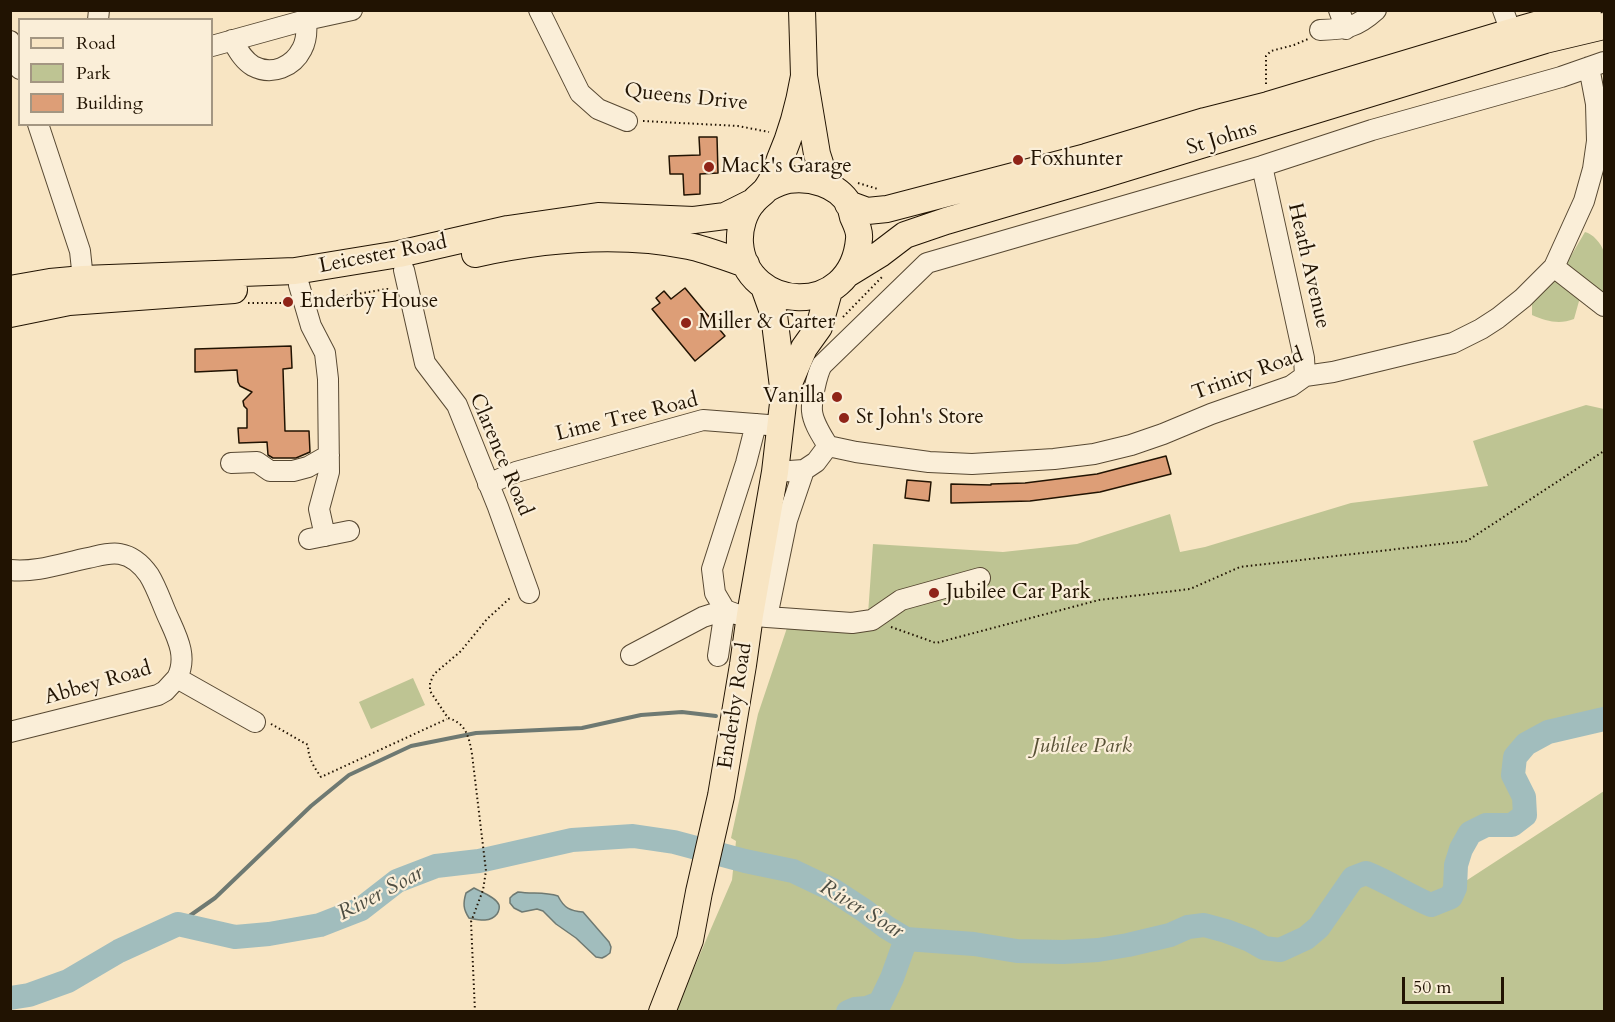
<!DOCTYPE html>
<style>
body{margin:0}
#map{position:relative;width:1615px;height:1022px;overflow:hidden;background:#f8e5c3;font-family:Cardo,serif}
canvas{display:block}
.frame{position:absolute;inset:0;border:12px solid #211302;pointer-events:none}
.legend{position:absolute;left:18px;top:18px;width:195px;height:108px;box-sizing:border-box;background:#faeed8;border:2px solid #a39682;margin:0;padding:8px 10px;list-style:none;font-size:18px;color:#211302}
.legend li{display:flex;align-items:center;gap:12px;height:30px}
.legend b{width:30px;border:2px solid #a39682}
.scale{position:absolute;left:1402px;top:977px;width:102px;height:27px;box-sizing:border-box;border:3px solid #211302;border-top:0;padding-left:8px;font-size:18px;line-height:21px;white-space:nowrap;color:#211302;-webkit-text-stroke:4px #faeed8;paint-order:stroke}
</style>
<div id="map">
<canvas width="1615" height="1022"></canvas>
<div class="frame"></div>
<ul class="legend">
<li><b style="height:8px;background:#f8e5c3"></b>Road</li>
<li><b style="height:16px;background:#bec493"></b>Park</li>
<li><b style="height:16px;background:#dd9e77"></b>Building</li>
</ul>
<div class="scale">50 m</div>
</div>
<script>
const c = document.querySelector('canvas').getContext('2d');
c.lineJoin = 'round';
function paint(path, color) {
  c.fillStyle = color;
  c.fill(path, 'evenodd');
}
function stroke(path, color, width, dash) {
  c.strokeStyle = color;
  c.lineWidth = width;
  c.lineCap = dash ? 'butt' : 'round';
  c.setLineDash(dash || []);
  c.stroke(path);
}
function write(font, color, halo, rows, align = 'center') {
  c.font = font + ' Cardo,serif';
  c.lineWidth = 4.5;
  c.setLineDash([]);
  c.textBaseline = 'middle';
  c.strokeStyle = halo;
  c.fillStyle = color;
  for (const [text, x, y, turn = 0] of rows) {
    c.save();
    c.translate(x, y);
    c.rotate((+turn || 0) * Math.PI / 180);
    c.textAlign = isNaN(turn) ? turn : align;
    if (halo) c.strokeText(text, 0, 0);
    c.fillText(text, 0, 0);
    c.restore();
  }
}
paint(new Path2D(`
 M1585 232C1593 234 1601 243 1604 252 1607 261 1606 290 1601 298L1565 266Z
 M1555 280H1561L1581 294 1574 319C1559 325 1546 321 1532 315V303Z
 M1586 405 1604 409V719L1548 732 1526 744 1515 757 1513 775 1524 797 1525 815C1521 818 1518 822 1514 824 1506 828 1494 823 1486 825 1458 832 1456 865 1455 888L1604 791V1011L675 1012 732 880 736 841 731 838 758 714 792 613 868 614 873 544 1003 552 1077 544 1170 514 1180 552 1205 547 1351 503 1488 486 1473 441Z
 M413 678 425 705 371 729 359 702Z`), '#bec493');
const water = new Path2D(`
 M474 888C481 892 496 897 499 905 500 909 499 911 497 914 490 923 479 920 469 918 463 909 463 903 466 893Z
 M518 892C532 894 545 892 558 896 564 908 570 911 583 912L609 942 611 947 610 953 606 956 602 958 596 957 576 938 556 924 543 911 537 909 522 912 514 908 510 903V898L513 895Z`);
paint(water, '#a1bdbd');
stroke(water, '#6e7972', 1.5);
stroke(new Path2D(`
 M178 924 215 898 311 806 349 775 411 746 476 733 582 728 641 715 682 712 716 716`), '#6e7972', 4);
stroke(new Path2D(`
 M10 998 29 995 68 981 119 951 178 924 235 937 269 934 320 925 361 909 397 881 436 866 479 861 572 840 633 836 674 842 745 861 793 871 833 890 865 911 886 927 906 939 974 944 1017 951 1063 952 1098 950 1128 945 1170 935 1188 927 1204 925 1226 931 1250 940 1264 948 1280 950 1306 938 1319 927 1353 878 1366 873C1389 882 1409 896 1431 905L1451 897 1455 888 1456 865 1461 849 1470 833 1486 825H1512L1525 815 1524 797 1513 775 1515 757 1526 744 1548 732 1604 719
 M848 1012 855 1009 867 1008 880 1003 892 978 906 939`), '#a1bdbd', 24);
const building = new Path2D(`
 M699 137H717L718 173 700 174V194L684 195 683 174H670L669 156 700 155Z
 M685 288 725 336 695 361 652 309 660 303 656 298 664 291 671 299Z
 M291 346 292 368 283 369 285 431H309L310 452 296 458H273L268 455 267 442 239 443 238 428H247V409L244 406 243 401 252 392 240 386 238 382 237 370 195 372V349Z
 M1166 456 1171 474 1100 492 1030 501 951 503V484L991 485V484L1025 483 1097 474Z
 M907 480 931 482 929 501 905 498Z`);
paint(building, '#dd9e77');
stroke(building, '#211302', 1.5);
const minor = new Path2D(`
 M539 10 580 93 598 109 627 121
 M1339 10 1346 29
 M1503 10 1511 32
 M98 20 99 10
 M1320 30C1346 29 1356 28 1376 10
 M232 40C238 50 243 60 253 66 272 76 293 67 302 49 307 40 307 30 306 20
 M10 41 20 69
 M212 46 306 20 352 10
 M38 124 80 251 83 279
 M1262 166 1304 358 1305 376
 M1554 267 1604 306
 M404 270 425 363 457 405 498 507 529 593
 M299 285 311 326 325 353 328 379 329 472 319 509 325 536
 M828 446 856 452 929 462 972 464 1054 459 1094 454 1131 445 1163 434 1211 414 1291 386 1305 376 1333 372 1453 343 1481 329 1498 318 1523 298 1554 267 1584 201 1593 169 1597 141 1596 104 1589 67
 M828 446C822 436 813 423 812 411 811 400 817 374 822 365L927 263 1262 166 1372 130 1561 77 1604 62
 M231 463 257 462 270 471H293L308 467 329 455
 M775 472 804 470 816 462 828 446
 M488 484 516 472 703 420 781 426
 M309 539 349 531
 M10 570C36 573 63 563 88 558 98 556 109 552 120 554 132 556 142 565 149 575 157 588 162 604 168 617 177 637 188 657 177 678
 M767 617 852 623 872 620 901 600 980 578
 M631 655 703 617 725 610 736 614 767 617 787 520 804 470
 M718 656 725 610 715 593 712 569 746 463 756 424
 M10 732 158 695 165 691 177 678 255 722`);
const major = new Path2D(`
 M802 10 804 76 817 154 827 185
 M768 188C774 185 782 181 789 180 810 177 837 184 849 204 851 208 852 213 853 217 856 224 860 231 859 239 852 320 745 312 740 243 739 229 744 211 754 201 758 196 764 193 767 188 773 180 777 168 780 159 792 132 799 105 804 76
 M848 204 867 211 887 209 1086 157 1205 121 1268 105 1511 32 1588 10
 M475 254C543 239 619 232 689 246 708 250 727 258 746 264
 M849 273 880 254 905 235 946 221 1096 177 1545 40 1604 26
 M10 289 50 282 83 279 295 271 399 254 508 229 598 216 694 220 725 216 751 203
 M10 314 69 302 234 290
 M784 395 804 348 819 327 829 291
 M662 1012 690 940 699 892 721 796 743 665 750 615 775 472 784 395 774 315 764 287`);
stroke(minor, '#574832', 22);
stroke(major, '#211302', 28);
stroke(new Path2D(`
 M1266 84V56L1271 51 1294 45 1308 39
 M643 121 738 126 769 132
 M858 183 878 189
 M320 300 387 289 391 290
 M248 303H287
 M843 317 883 276
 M891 627 936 643 1099 600 1190 589 1240 567 1467 541 1604 451
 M271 724 308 745C308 758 314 767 321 777L447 719
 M475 1012 471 922 483 890 486 871 472 754C469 737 466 723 448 718L430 691V683L434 674 461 651 487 619 509 599 512 598`), '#211302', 2, [1.5, 3]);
stroke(minor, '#faeed8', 20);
stroke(major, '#f8e5c3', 26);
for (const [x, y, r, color] of [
 [1018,160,6,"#8f2418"],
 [709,167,6,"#8f2418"],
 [288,302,6,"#8f2418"],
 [686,323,6,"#8f2418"],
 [837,397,6,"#8f2418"],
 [844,418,6,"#8f2418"],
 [934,593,6,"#8f2418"]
]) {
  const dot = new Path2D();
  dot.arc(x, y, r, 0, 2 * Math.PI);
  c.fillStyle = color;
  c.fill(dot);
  stroke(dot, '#faeed8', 2);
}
write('21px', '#211302', '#faeed8', [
 ["Queens Drive",686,98,6],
 ["St Johns",1222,139,-17],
 ["Leicester Road",383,255,-11],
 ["Heath Avenue",1308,266,77],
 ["Trinity Road",1248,375,-20],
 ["Lime Tree Road",627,418,-14],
 ["Clarence Road",500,455,67],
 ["Abbey Road",98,684,-16],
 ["Enderby Road",736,706,-81]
]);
write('21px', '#211302', '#faeed8', [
 ["Foxhunter",1030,160],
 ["Mack's Garage",721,167],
 ["Enderby House",300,302],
 ["Miller & Carter",698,323],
 ["Vanilla",825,397,"right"],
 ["St John's Store",856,418],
 ["Jubilee Car Park",946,593]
], 'left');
write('italic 21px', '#585135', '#faeed8', [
 ["Jubilee Park",1082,747]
]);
write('italic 22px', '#4e4e43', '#faeed8', [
 ["River Soar",381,894,-28],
 ["River Soar",861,910,31]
]);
</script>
